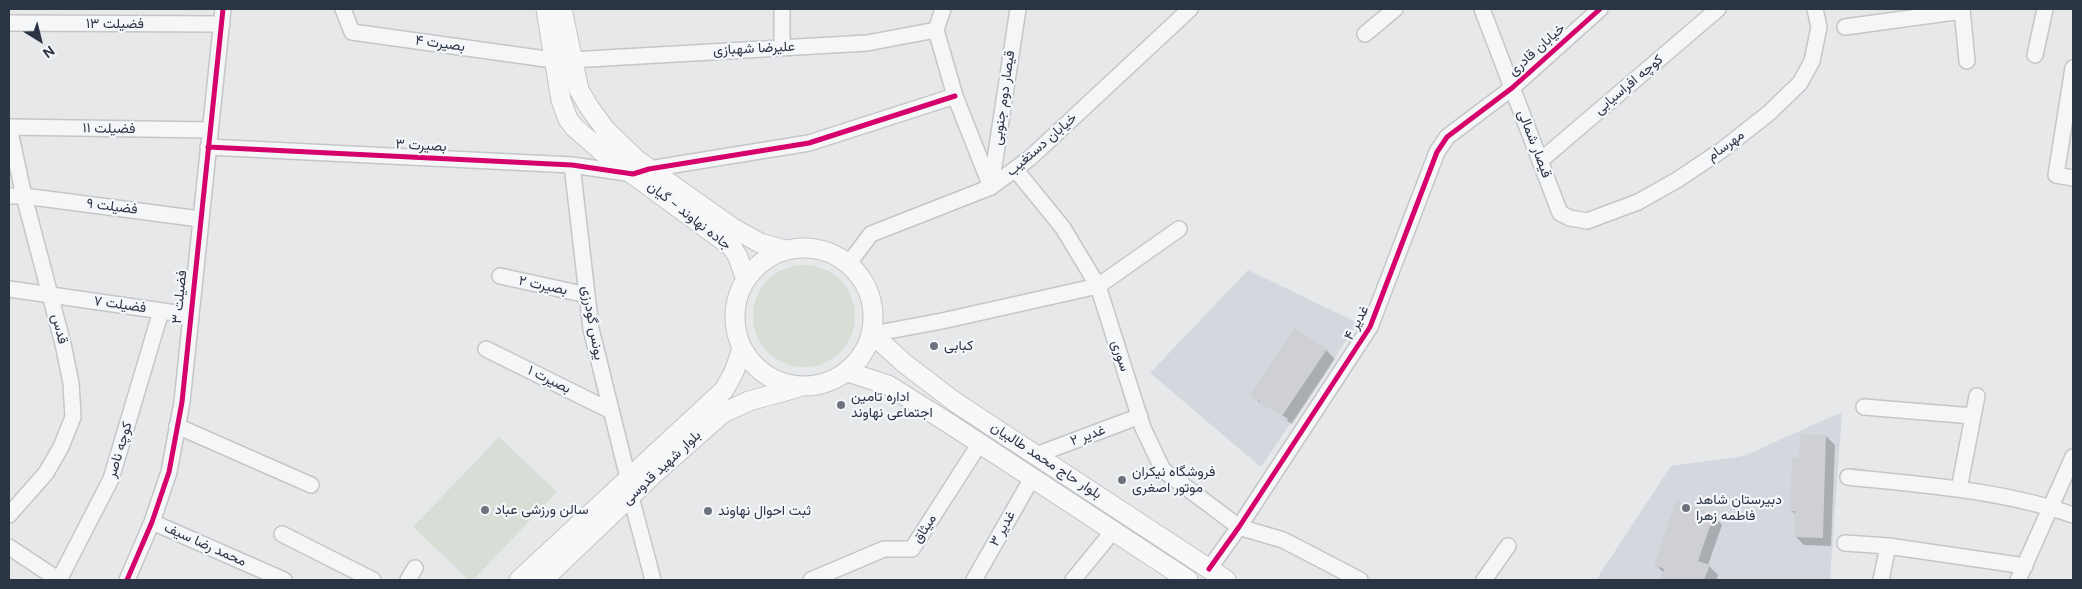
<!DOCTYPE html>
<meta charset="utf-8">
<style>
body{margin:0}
#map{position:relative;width:2082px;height:589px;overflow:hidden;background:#e6e8ea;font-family:"DM Sans",sans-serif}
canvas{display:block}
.frame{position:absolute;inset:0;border:10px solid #2b3445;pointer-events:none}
.north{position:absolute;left:15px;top:15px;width:50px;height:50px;-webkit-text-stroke:4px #f4f6f9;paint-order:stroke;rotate:144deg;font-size:14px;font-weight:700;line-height:20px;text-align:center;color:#2b3445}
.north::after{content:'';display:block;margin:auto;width:18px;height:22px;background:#2b3445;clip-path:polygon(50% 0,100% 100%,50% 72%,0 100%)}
</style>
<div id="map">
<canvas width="2082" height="589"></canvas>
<div class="frame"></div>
<div class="north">N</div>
</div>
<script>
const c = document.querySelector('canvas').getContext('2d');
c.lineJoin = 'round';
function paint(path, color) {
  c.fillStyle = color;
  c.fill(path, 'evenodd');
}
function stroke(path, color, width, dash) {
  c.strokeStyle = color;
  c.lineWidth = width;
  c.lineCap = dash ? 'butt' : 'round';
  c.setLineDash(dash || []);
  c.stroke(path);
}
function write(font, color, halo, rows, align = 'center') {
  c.font = font + ' "DM Sans",Vazirmatn,sans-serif';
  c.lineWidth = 4.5;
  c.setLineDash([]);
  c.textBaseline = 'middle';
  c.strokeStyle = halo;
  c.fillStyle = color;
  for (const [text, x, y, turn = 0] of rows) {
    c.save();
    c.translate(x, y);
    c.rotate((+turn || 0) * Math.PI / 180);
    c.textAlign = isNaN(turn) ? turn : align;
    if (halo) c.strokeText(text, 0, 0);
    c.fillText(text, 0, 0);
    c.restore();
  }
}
paint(new Path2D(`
 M1248 270 1358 323 1261 467 1150 373Z
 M1842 412 1830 580H1596L1671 466 1744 456Z`), '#d4d7dd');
paint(new Path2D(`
 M753 316a51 51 0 1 1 102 0a51 51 0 1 1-102 0Z
 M499 437 557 492 473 580H469L413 527Z`), '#d6ded6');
paint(new Path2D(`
 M1326 350 1335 359 1292 424 1261 404 1252 395ZM1260 400 1288 419 1287 421 1260 403Z
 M1826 436 1835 445 1831 546 1804 545 1795 536 1796 515 1791 510 1800 458Z
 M1714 516 1722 525 1708 565 1718 575 1716 580H1662L1664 573 1655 564Z`), '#0003');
paint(new Path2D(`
 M1295 328 1327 349 1282 416 1250 395Z
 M1800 434 1826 435 1823 538 1794 537 1795 511H1790L1792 457H1799Z
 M1676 501 1714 515 1698 561 1710 565 1704 580H1660L1664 569 1654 565Z`), '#ced0d3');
const minor = new Path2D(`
 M343 9 352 32 553 60
 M782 9V48
 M943 9 936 30 955 96 991 187
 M1482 9 1560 213 1570 218 1587 221 1638 202 1677 180 1722 150 1769 113 1800 83 1812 61 1819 27 1815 9
 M1962 9 1967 61
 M9 23 222 24
 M1845 27 1962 11
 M1365 34 1395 9
 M2035 55 2045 9
 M571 60 867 43 936 30
 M2073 68 2056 175 2073 178
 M9 127 24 196 63 344 71 383 73 417 61 447 46 473 9 515
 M9 127 210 130
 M208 147 572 165 633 174 649 169 809 143 955 96
 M1540 161 1718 9
 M572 165 591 329 628 478
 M1015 169 1063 228 1098 286 1143 428 1163 470 1239 527 1283 540 1360 580
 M991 186 1018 9
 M9 196H24L200 219
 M849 263 871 234 991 187 1030 158 1190 9
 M500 276 587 295
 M9 289 190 315
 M872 334 942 321 1098 286 1179 229
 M486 349 611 411
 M1864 407 1973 416
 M177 426 311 485
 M1036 455 1140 416
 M1848 477C1923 485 2002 490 2073 515
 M1959 489 1977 396
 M631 497 653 580
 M152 522 284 580
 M282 534 373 580
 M1845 543 1888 546 2025 566
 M9 547 59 580
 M1209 569 1239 527 1370 327 1437 152 1447 137 1512 88 1600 9
 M59 580 111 479 161 311
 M127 580 152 522 169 472 182 402 223 9
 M408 580 415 568
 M811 580 884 549H912L980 443
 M974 580 1032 478
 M1073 580 1113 531
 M1484 580 1508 546
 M1881 580 1888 546
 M2018 580 2073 457`);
const major = new Path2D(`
 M546 9 561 100 568 119 574 127 605 154 732 247 738 257 746 280
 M562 9 579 90 589 107 605 129 637 160 733 228 760 243 785 250
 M735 317a69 69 0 1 1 138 0a69 69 0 1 1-138 0Z
 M872 334 904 363 955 402 1226 580
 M848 372 888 385 947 422 1188 580
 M519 580 724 390 734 372 742 349
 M543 580 654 474 723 413 749 401 796 388`);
stroke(minor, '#c4c6c8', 18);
stroke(major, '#c2c5c8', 21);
stroke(minor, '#f5f6f7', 15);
stroke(major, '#f8f8f8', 19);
stroke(new Path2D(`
 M208 147 572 165 633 174 649 169 809 143 955 96
 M1209 569 1239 527 1370 327 1437 152 1447 137 1512 88 1600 9
 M127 580 152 522 169 472 182 402 223 9`), '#d6006c', 5);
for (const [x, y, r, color] of [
 [934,346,5,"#6c737f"],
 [841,405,5,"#6c737f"],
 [1122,480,5,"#6c737f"],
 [1686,508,5,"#6c737f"],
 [485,510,5,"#6c737f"],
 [708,511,5,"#6c737f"]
]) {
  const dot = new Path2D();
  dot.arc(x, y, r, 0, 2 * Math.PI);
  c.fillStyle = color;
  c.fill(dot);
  stroke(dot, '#f4f6f9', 2);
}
write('14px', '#2b3445', '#f4f6f9', [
 ["فضیلت ۱۳",115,24],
 ["بصیرت ۴",440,44,8],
 ["علیرضا شهبازی",754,49,-3],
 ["خیابان قادری",1537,50,-42],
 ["کوچه افراسیابی",1629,85,-40],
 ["قیصار دوم جنوبی",1004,98,-82],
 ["فضیلت ۱۱",109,129,1],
 ["قیصار شمالی",1534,144,69],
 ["خیابان دستغیب",1042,145,-41],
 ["بصیرت ۳",421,146,3],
 ["مهرسام",1726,146,-36],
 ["فضیلت ۹",112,207,7],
 ["جاده نهاوند - گیان",689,216,38],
 ["بصیرت ۲",543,286,12],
 ["فضیلت ۳",180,297,-84],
 ["فضیلت ۷",120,305,8],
 ["یونس گودرزی",592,323,80],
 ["غدیر ۴",1357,323,-62],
 ["قدس",59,329,76],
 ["سوری",1120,356,72],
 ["بصیرت ۱",549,380,26],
 ["غدیر ۲",1088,436,-20],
 ["کوچه ناصر",120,450,-73],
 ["بلوار حاج محمد طالبیان",1046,461,33],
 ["بلوار شهید قدوسی",662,468,-43],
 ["میثاق",925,529,-57],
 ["غدیر ۳",1003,529,-61],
 ["محمد رضا سیف",205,545,24]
]);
write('14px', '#2b3445', '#f4f6f9', [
 ["کبابی",944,346],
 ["اداره تامین",851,397],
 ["اجتماعی نهاوند",851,413],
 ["فروشگاه نیکران",1132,472],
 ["موتور اصغری",1132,488],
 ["دبیرستان شاهد",1696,500],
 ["فاطمه زهرا",1696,516],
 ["سالن ورزشی عباد",495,510],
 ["ثبت احوال نهاوند",718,511]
], 'left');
</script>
